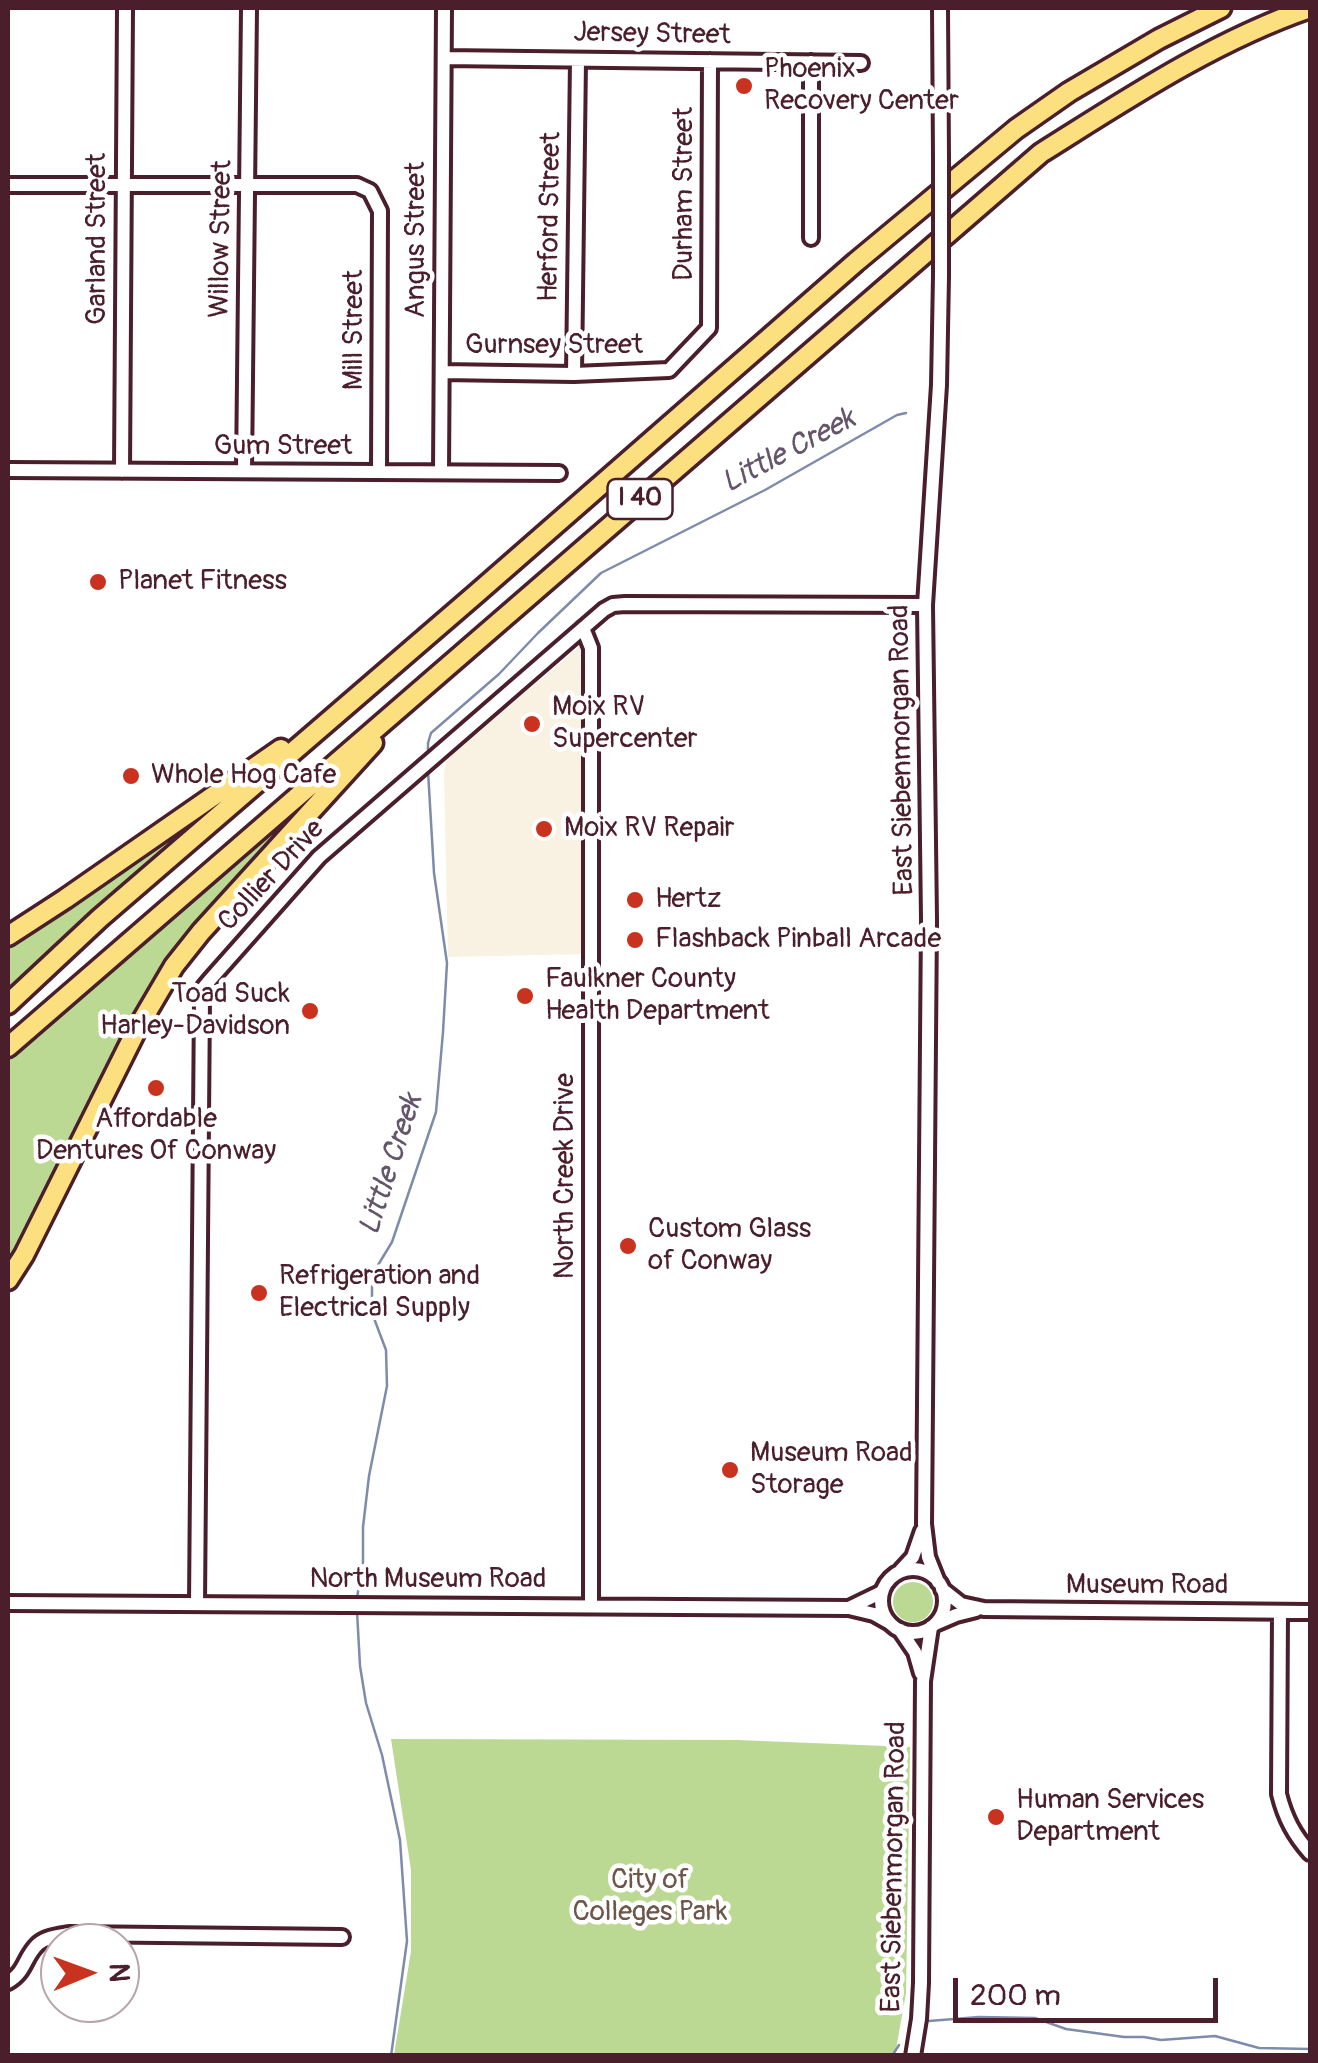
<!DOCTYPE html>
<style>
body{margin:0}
#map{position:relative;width:1318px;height:2063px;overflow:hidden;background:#fff;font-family:Pangolin,sans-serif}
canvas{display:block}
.frame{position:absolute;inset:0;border:10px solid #4a1f2b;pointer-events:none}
.north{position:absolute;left:40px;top:1923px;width:100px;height:100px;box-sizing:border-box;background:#fff;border:2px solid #b7a5aa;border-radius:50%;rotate:89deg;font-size:28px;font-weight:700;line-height:40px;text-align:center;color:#4a1f2b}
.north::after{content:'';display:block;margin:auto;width:35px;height:45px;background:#c8321e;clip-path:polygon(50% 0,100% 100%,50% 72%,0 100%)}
.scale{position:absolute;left:953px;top:1978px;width:265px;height:45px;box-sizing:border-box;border:5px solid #4a1f2b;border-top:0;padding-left:12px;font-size:30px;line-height:35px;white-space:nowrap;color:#4a1f2b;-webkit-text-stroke:8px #fff;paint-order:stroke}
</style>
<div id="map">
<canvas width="1318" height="2063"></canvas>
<div class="frame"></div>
<div class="north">N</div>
<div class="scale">200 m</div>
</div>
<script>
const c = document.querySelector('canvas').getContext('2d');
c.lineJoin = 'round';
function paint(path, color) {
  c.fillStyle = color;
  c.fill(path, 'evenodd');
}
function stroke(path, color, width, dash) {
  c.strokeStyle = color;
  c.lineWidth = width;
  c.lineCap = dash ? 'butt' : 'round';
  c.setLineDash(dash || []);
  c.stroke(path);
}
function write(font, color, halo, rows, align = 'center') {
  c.font = font + ' Pangolin,sans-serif';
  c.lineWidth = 9;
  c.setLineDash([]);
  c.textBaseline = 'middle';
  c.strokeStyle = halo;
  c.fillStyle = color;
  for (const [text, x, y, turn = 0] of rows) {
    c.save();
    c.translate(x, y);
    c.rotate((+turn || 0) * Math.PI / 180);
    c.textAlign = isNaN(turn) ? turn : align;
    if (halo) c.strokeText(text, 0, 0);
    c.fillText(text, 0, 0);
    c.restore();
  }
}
paint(new Path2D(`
 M580 646 587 954 448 957 444 772 447 759Z`), '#f9f1e2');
paint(new Path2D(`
 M344 765 197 925 17 1254 8 1267V1058Z
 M249 778 8 987V945Z
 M893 1602a20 20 0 1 1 40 0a20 20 0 1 1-40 0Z
 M391 1739 737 1740 910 1747 906 1993 895 2055H394L411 1951V1870Z`), '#bbd992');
stroke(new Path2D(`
 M428 758V743L431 733 499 674 538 633 601 573 765 490 897 415 906 413
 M357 1598 363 1562V1527L369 1476 387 1386 386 1350 372 1313V1275L392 1242 436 1112 443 1032 447 963 434 873 428 771
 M357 1611 360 1666 366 1703 382 1755 400 1840 407 1941 391 2056
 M929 2021 979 2017 1035 2018 1066 2029 1124 2037H1144L1161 2040 1215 2036 1259 2048 1310 2049
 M892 2056 899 2045`), '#7e8baa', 2.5);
const minor = new Path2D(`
 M940 8 941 158
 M444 58 861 63
 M8 185H357L370 191 380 211 379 472
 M811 238V62
 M442 372 574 374 669 370 709 328 710 61
 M574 374 578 60
 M8 470 559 473
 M122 471 125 8
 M244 471 249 8
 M441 472 444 8
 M583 628 591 648V1606
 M881 1601a32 32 0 1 1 64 0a32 32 0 1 1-64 0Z
 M901 1570 913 1557 922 1531
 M938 1582 928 1557 924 1524 929 920 925 605 939 385 941 276
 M942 1589 961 1604 984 1609 1310 1612
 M8 1603 849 1608 874 1614 890 1623
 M197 1604 202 998 204 987 209 981 319 857 604 610 613 605 625 604 925 605
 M849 1608 882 1592
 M1280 1612 1279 1794C1285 1818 1294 1835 1310 1853
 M935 1624 956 1615 976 1610
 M900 1630 915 1652 921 1673
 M8 1982C26 1972 24 1957 38 1944 46 1937 58 1936 69 1934L342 1937
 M913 2056 919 2019 921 1983 923 1681 931 1627`);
const highway = new Path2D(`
 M8 936 65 899 281 749
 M8 1004 100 918 476 594 856 262 1016 129 1069 92 1159 39 1221 8
 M8 1047 1041 153C1127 99 1214 41 1310 8
 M8 1280 24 1255 137 1029 174 966 201 932 373 743`);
stroke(minor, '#4a1f2b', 20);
stroke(highway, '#4a1f2b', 25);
stroke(minor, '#fff', 12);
stroke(highway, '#fce080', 18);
const minorBridge = new Path2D(`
 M941 276V158`);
stroke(minorBridge, '#4a1f2b', 20, []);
stroke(minorBridge, '#fff', 12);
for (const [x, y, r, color] of [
 [744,86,10,"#c8321e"],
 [98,582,10,"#c8321e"],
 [532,724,10,"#c8321e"],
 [131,776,10,"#c8321e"],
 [544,829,10,"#c8321e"],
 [635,900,10,"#c8321e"],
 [635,940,10,"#c8321e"],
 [525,996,10,"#c8321e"],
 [310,1011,10,"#c8321e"],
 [156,1088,10,"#c8321e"],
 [628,1246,10,"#c8321e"],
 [259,1293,10,"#c8321e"],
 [730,1470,10,"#c8321e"],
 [996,1817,10,"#c8321e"]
]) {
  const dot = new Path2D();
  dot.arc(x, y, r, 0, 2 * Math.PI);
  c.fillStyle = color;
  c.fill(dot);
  stroke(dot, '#fff', 4);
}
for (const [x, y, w] of [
 [640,499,65]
]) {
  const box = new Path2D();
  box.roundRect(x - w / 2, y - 20, w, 40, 8);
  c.fillStyle = '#fff';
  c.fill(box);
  stroke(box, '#4a1f2b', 2.5);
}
write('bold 25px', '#4a1f2b', null, [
 ["I 40",640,499]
]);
write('28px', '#4a1f2b', '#fff', [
 ["Jersey Street",652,35,1],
 ["Durham Street",685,194,-90],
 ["Herford Street",551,217,-89],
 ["Garland Street",98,239,-90],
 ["Willow Street",222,239,-89],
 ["Angus Street",417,240,-90],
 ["Mill Street",355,330,-90],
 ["Gurnsey Street",554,346],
 ["Gum Street",283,447],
 ["East Siebenmorgan Road",903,750,-91],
 ["Collier Drive",272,876,-47],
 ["North Creek Drive",566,1176,-90],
 ["North Museum Road",428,1580],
 ["Museum Road",1147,1586],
 ["East Siebenmorgan Road",895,1867,-89]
]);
write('28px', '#4a1f2b', '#fff', [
 ["Phoenix",764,70],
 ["Recovery Center",764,102],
 ["Planet Fitness",118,582],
 ["Moix RV",552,708],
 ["Supercenter",552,740],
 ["Whole Hog Cafe",151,776],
 ["Moix RV Repair",564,829],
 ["Hertz",655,900],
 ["Flashback Pinball Arcade",655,940],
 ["Faulkner County",545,980],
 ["Health Department",545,1012],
 ["Toad Suck",290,995,"right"],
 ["Harley-Davidson",290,1027,"right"],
 ["Affordable",156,1120,"center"],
 ["Dentures Of Conway",156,1152,"center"],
 ["Custom Glass",648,1230],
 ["of Conway",648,1262],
 ["Refrigeration and",279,1277],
 ["Electrical Supply",279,1309],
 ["Museum Road",750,1454],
 ["Storage",750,1486],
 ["Human Services",1016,1801],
 ["Department",1016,1833]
], 'left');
write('28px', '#6c574a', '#fff', [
 ["City of",650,1881],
 ["Colleges Park",650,1913]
]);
write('italic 30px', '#64556a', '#fff', [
 ["Little Creek",789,452,-28],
 ["Little Creek",392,1165,-72]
]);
</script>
